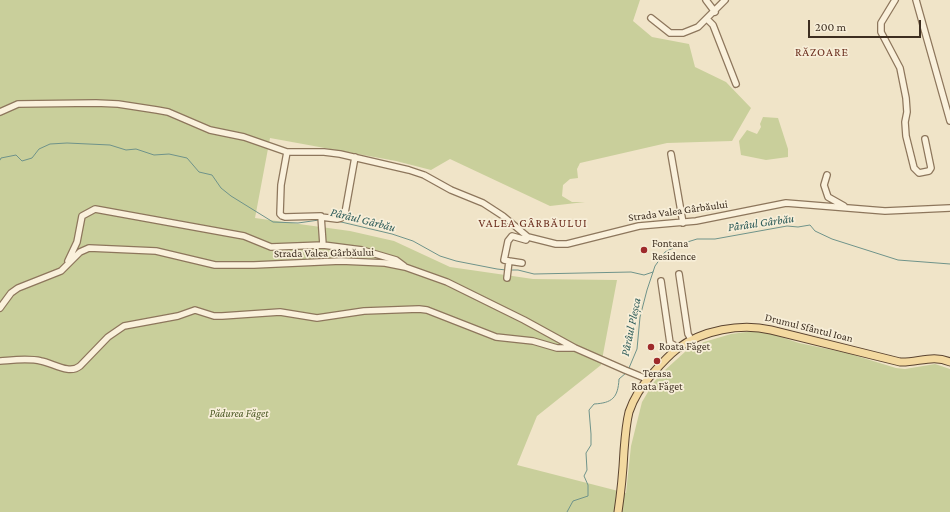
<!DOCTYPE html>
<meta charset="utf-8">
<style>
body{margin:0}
#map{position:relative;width:950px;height:512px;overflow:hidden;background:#f0e4c8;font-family:"Crimson Pro",serif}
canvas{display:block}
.scale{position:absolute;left:808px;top:20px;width:113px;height:18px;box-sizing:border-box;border:2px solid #3d2e20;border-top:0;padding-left:5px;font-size:12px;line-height:14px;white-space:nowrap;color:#3d2e20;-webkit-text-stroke:3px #f7eed8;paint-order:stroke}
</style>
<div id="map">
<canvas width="950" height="512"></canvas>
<div class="scale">200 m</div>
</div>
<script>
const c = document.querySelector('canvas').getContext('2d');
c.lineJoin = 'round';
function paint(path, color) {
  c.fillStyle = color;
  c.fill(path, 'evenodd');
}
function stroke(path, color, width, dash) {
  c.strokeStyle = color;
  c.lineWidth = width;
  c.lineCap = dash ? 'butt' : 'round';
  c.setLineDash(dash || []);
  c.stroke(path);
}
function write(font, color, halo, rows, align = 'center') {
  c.font = font + ' "Crimson Pro",serif';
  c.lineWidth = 3.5;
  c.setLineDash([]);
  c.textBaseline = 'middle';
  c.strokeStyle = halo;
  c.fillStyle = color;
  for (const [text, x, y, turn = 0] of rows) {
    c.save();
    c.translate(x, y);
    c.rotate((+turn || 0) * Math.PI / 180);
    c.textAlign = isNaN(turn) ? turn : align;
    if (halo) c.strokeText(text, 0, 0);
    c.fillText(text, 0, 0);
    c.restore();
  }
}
paint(new Path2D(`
 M0 0H640L633 21 652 37 689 44 695 67 726 82 751 108 732 141 667 143 580 163 577 169 578 178 570 179 563 185 562 196 572 202H585L550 206 450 159 431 170 396 161 270 138 255 218 350 231 394 241 450 267 533 279 617 280 601 365 537 416 517 465 626 493 631 446 642 402 654 382 665 370 686 351 704 342 731 334 754 331 772 334 799 343 847 353 896 368 905 369 935 364 950 369V512H0Z
 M763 117 778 118 788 149V157L766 160 741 155 739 141 747 130 757 134 761 127 760 124Z`), '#c9cf9b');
stroke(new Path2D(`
 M0 160 1 158 16 155 22 161 32 158 39 149 50 144 67 143 110 145 126 150 136 149 154 155 169 154 187 158 199 172 212 175 221 188 231 196 273 222 298 223 319 220
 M337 221 392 234 413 241 440 256 456 261 497 269 506 270
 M509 270H518L534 274 631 272 644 275 653 272
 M629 368 637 349 640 317 647 290 655 266 665 252 681 244 697 239H715L787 226 798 227 810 225 815 231 832 239 898 260 950 264
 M567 512 573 501 588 496V485L584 476 587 470 586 453 591 445V434L589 410 594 404C612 403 618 398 619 379L626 373`), '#6f938a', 1);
const minor = new Path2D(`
 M706 0 715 12
 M895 0 881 23V32L900 68 906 98 907 112 905 122 906 136 914 168 919 173 929 171 931 168 925 139
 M916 0 950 121
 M651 18 670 33H683L698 27 725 0
 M707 19 713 25 736 84
 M0 112 18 104 96 103 118 104 157 110 168 112 210 130 244 137 287 152H324L340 154 409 170 424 175 451 190 483 203 503 216 528 237 556 244H567L639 226 696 221 786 203 885 211 950 208
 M287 152 281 185 280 214 282 216 285 217 321 216 323 245
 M671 154 683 223
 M827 175 824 185 828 197 844 206
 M321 217 337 219 341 218 345 213 355 157
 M68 261 77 242 82 216 95 209 244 236 271 247 323 245 362 250 396 260 404 266
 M509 261 522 263
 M679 274 688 334 692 341
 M507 278 509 261 504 260 508 241 512 236 526 240 528 237
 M661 281 670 343 679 348
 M0 308 11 293 18 288 61 271 80 252 89 248 156 251 215 265H254L341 261 385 263 405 267 447 282 524 320 575 348 625 370 647 379
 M0 361C14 360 28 358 41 361 53 363 69 375 80 366L108 337 124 326 178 316 195 310 214 316H222L280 312 317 318 364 311 419 309 427 310 496 337 533 341 557 348H575`);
const major = new Path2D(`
 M618 512C621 492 623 471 624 451 625 438 626 424 629 412 634 397 643 384 653 373 660 365 668 356 677 349 702 330 741 323 771 330L900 362C917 363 933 354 950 362`);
stroke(minor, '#8d765c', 8);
stroke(major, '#5b4430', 9);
stroke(minor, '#faf1dc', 5.5);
stroke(major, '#f3d9a0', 7);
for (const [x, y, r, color] of [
 [644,250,4,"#9e2a2b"],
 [651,347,4,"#9e2a2b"],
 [657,361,4,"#9e2a2b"]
]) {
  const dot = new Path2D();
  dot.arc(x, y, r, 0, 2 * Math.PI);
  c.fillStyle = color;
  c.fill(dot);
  stroke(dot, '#f7eed8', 1.5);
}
write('11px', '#3d2e20', '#f7eed8', [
 ["Strada Valea Gârbăului",678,211,-8],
 ["Strada Valea Gârbăului",324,253,-1],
 ["Drumul Sfântul Ioan",809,328,14]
]);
write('11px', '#3d2e20', '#f7eed8', [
 ["Fontana",652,244],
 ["Residence",652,257],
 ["Roata Făget",659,347],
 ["Terasa",657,374,"center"],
 ["Roata Făget",657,387,"center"]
], 'left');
write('italic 11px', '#4d5a26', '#f7eed8', [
 ["Pădurea Făget",239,414]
]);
c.letterSpacing = '1px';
write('12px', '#6b2e1e', '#f7eed8', [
 ["RĂZOARE",822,52],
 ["VALEA GÂRBĂULUI",533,223]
]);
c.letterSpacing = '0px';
write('italic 12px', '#2f5d5a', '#f7eed8', [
 ["Pârâul Gârbău",363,220,14],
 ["Pârâul Gârbău",761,223,-8],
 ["Pârâul Pleșca",631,327,-78]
]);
</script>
